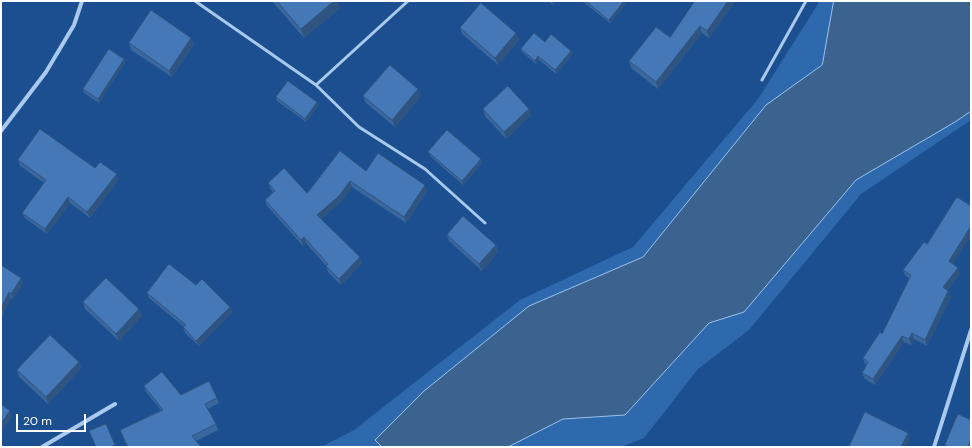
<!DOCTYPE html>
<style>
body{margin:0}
#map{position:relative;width:972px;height:448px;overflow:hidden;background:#1b4f8f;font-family:"DM Sans",sans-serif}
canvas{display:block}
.frame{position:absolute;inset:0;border:2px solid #fff;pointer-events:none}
.scale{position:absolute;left:16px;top:414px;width:70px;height:18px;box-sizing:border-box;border:2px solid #fff;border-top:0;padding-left:5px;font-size:12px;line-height:14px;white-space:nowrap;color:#fff;-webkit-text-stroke:3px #1b4f8f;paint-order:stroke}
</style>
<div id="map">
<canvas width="972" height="448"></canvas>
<div class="frame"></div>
<div class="scale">20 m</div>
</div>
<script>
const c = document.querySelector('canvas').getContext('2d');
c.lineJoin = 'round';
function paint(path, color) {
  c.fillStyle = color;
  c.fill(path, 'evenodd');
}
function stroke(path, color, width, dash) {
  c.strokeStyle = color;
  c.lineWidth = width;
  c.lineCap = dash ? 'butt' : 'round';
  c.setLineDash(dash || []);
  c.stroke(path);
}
paint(new Path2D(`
 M819 1H834L822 65 766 105 643 257 529 306 424 391 375 440 382 447H321L354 430 520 300 633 247 758 99 818 4Z
 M971 111V120L861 194 749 330 698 369 644 438 621 447H508L563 419 625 415 709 323 744 312 856 180 955 122Z`), '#2e69ad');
const water = new Path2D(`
 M834 1H971V111L955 122 856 180 744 312 709 323 625 415 563 419 508 447H382L375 440 424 391 529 306 643 257 766 105 822 65Z`);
paint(water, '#3c6290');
stroke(water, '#9cc4f0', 1);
stroke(new Path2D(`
 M195 1 316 85 359 127 425 169 485 223
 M762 80 806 1
 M316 85 408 1`), '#a9c9ee', 3);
stroke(new Path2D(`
 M1 131 46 72 74 25 82 1
 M42 447 115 404
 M934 447 971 330`), '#a9c9ee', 4);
paint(new Path2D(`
 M272 1H337L340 8 304 38Z
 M548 1H557L553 5Z
 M582 1H628L610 23Z
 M735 1 709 38 702 33 658 89 631 68 629 61Z
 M460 28 516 33 519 40 498 65 462 34Z
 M191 38 194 44 172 77 131 50 129 43Z
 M545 42 571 51 572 54 556 74 539 60 536 64 522 52 521 49Z
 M124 59 125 62 99 103 84 93 83 89Z
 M363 96H421L395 127 366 103Z
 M276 97 317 102 318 106 306 122 277 101Z
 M483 109 531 115 506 139 485 116Z
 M428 152 482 163 463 185 430 156Z
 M18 160 95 168 119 179 90 218 70 203 47 234 25 218 22 213 44 183 20 166Z
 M366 171 427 191 406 223 352 187 341 202 321 219 362 263 341 285 328 272 326 266 306 243 303 246 267 206 265 200 273 192 270 188 268 183 307 193Z
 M447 235 496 245 498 252 482 271 449 241Z
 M953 264 960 274 947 290 948 291 951 297 927 346 914 339 911 345 904 342 875 385 865 379 862 373 867 365 865 364 863 358 882 334 909 279 905 275 903 270Z
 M1 265 21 278 23 284 13 299 11 298 2 316H1Z
 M196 285 230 307 232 312 199 346 185 333 183 327H184L149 298 147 293Z
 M83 302 139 309 142 316 119 341 85 309Z
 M79 362 81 368 48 404 19 377 17 370Z
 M144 386 181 395 217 398 219 403 208 409 216 424 218 430 196 441 201 447H127L120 430 161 410 146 392Z`), '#3a679d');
paint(new Path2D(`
 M334 1H337L340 8 304 38 301 29Z
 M552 1H557L553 5 552 2Z
 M624 1H628L610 23 609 20Z
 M728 1H735L709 38 707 31Z
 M700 26 702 33 658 89 656 82Z
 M516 33 519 40 498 65 495 58Z
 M191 38 194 44 172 77 169 71Z
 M571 51 572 54 556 74 555 70Z
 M538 56 539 60 536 64 535 61Z
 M124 59 125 62 99 103 98 99Z
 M418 89 421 96 395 127 392 120Z
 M317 102 318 106 306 122 305 119Z
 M529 109 531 115 506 139 504 132Z
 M481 159 482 163 463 185 462 181Z
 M117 174 119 179 90 218 87 212Z
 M350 181 352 187 341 202 319 221 317 215Z
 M425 185 427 191 406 223 404 217Z
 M68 197 70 203 47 234 45 229Z
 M971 226V236L951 267 949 261Z
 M304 237 306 243 303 246 301 240Z
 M496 245 498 252 482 271 479 264Z
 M360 257 362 263 341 285 339 279Z
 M958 268 960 274 945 293 943 287Z
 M21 278 23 284 13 299 11 294Z
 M948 291 951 297 927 346 925 340Z
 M9 292 11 298 2 316 1 308Z
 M230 307 232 312 199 346 196 341Z
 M139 309 142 316 119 341 116 334Z
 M912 333 914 339 911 345 909 339Z
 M902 336 904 342 875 385 873 379Z
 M79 362 81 368 48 404 46 397Z
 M10 411 12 417 1 432V423Z
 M908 433 910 438 906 447H901Z
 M971 440V447H968Z`), '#305480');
const building = new Path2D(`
 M277 1H334L301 29Z
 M586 1H624L609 20Z
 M695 1H728L707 31 700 26 656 82 629 61 656 27 670 37Z
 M481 3 516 33 495 58 460 28Z
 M151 10 191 38 169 71 129 43Z
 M534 33 545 42 551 34 571 51 555 70 538 56 535 61 521 49Z
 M109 49 124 59 98 99 83 89Z
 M390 65 418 89 392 120 363 96Z
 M288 81 317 102 305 119 276 97Z
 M508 86 529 109 504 132 483 109Z
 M40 129 95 168 100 162 117 174 87 212 68 197 45 229 22 213 46 180 18 160Z
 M447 130 481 159 462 181 428 152Z
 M340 151 366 171 378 153 425 185 404 217 350 181 339 196 317 215 360 257 339 279 326 266 328 264 304 237 301 240 265 200 275 191 268 183 284 168 307 193Z
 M957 197 971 206V226L949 261 958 268 943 287 948 291 925 340 912 333 909 339 902 336 873 379 862 373 868 362 863 358 880 332 882 334 911 275 903 270 924 242 927 244Z
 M463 216 496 245 479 264 447 235Z
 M169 264 196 285 202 279 230 307 196 341 183 327 186 325 147 293Z
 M1 265 21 278 11 294 9 292 1 308Z
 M106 278 139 309 116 334 83 302Z
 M50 335 79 362 46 397 17 370Z
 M162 372 181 395 209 381 217 398 205 404 216 424 192 436 201 447H128L120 430 163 410 144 386Z
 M1 404 10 411 1 423Z
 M865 412 908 433 901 447H849Z
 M958 414 971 420V440L968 447H949L945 445Z
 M106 424 115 445 111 447H96L89 431Z`);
paint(building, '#4478b7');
stroke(building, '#305480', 1);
</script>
